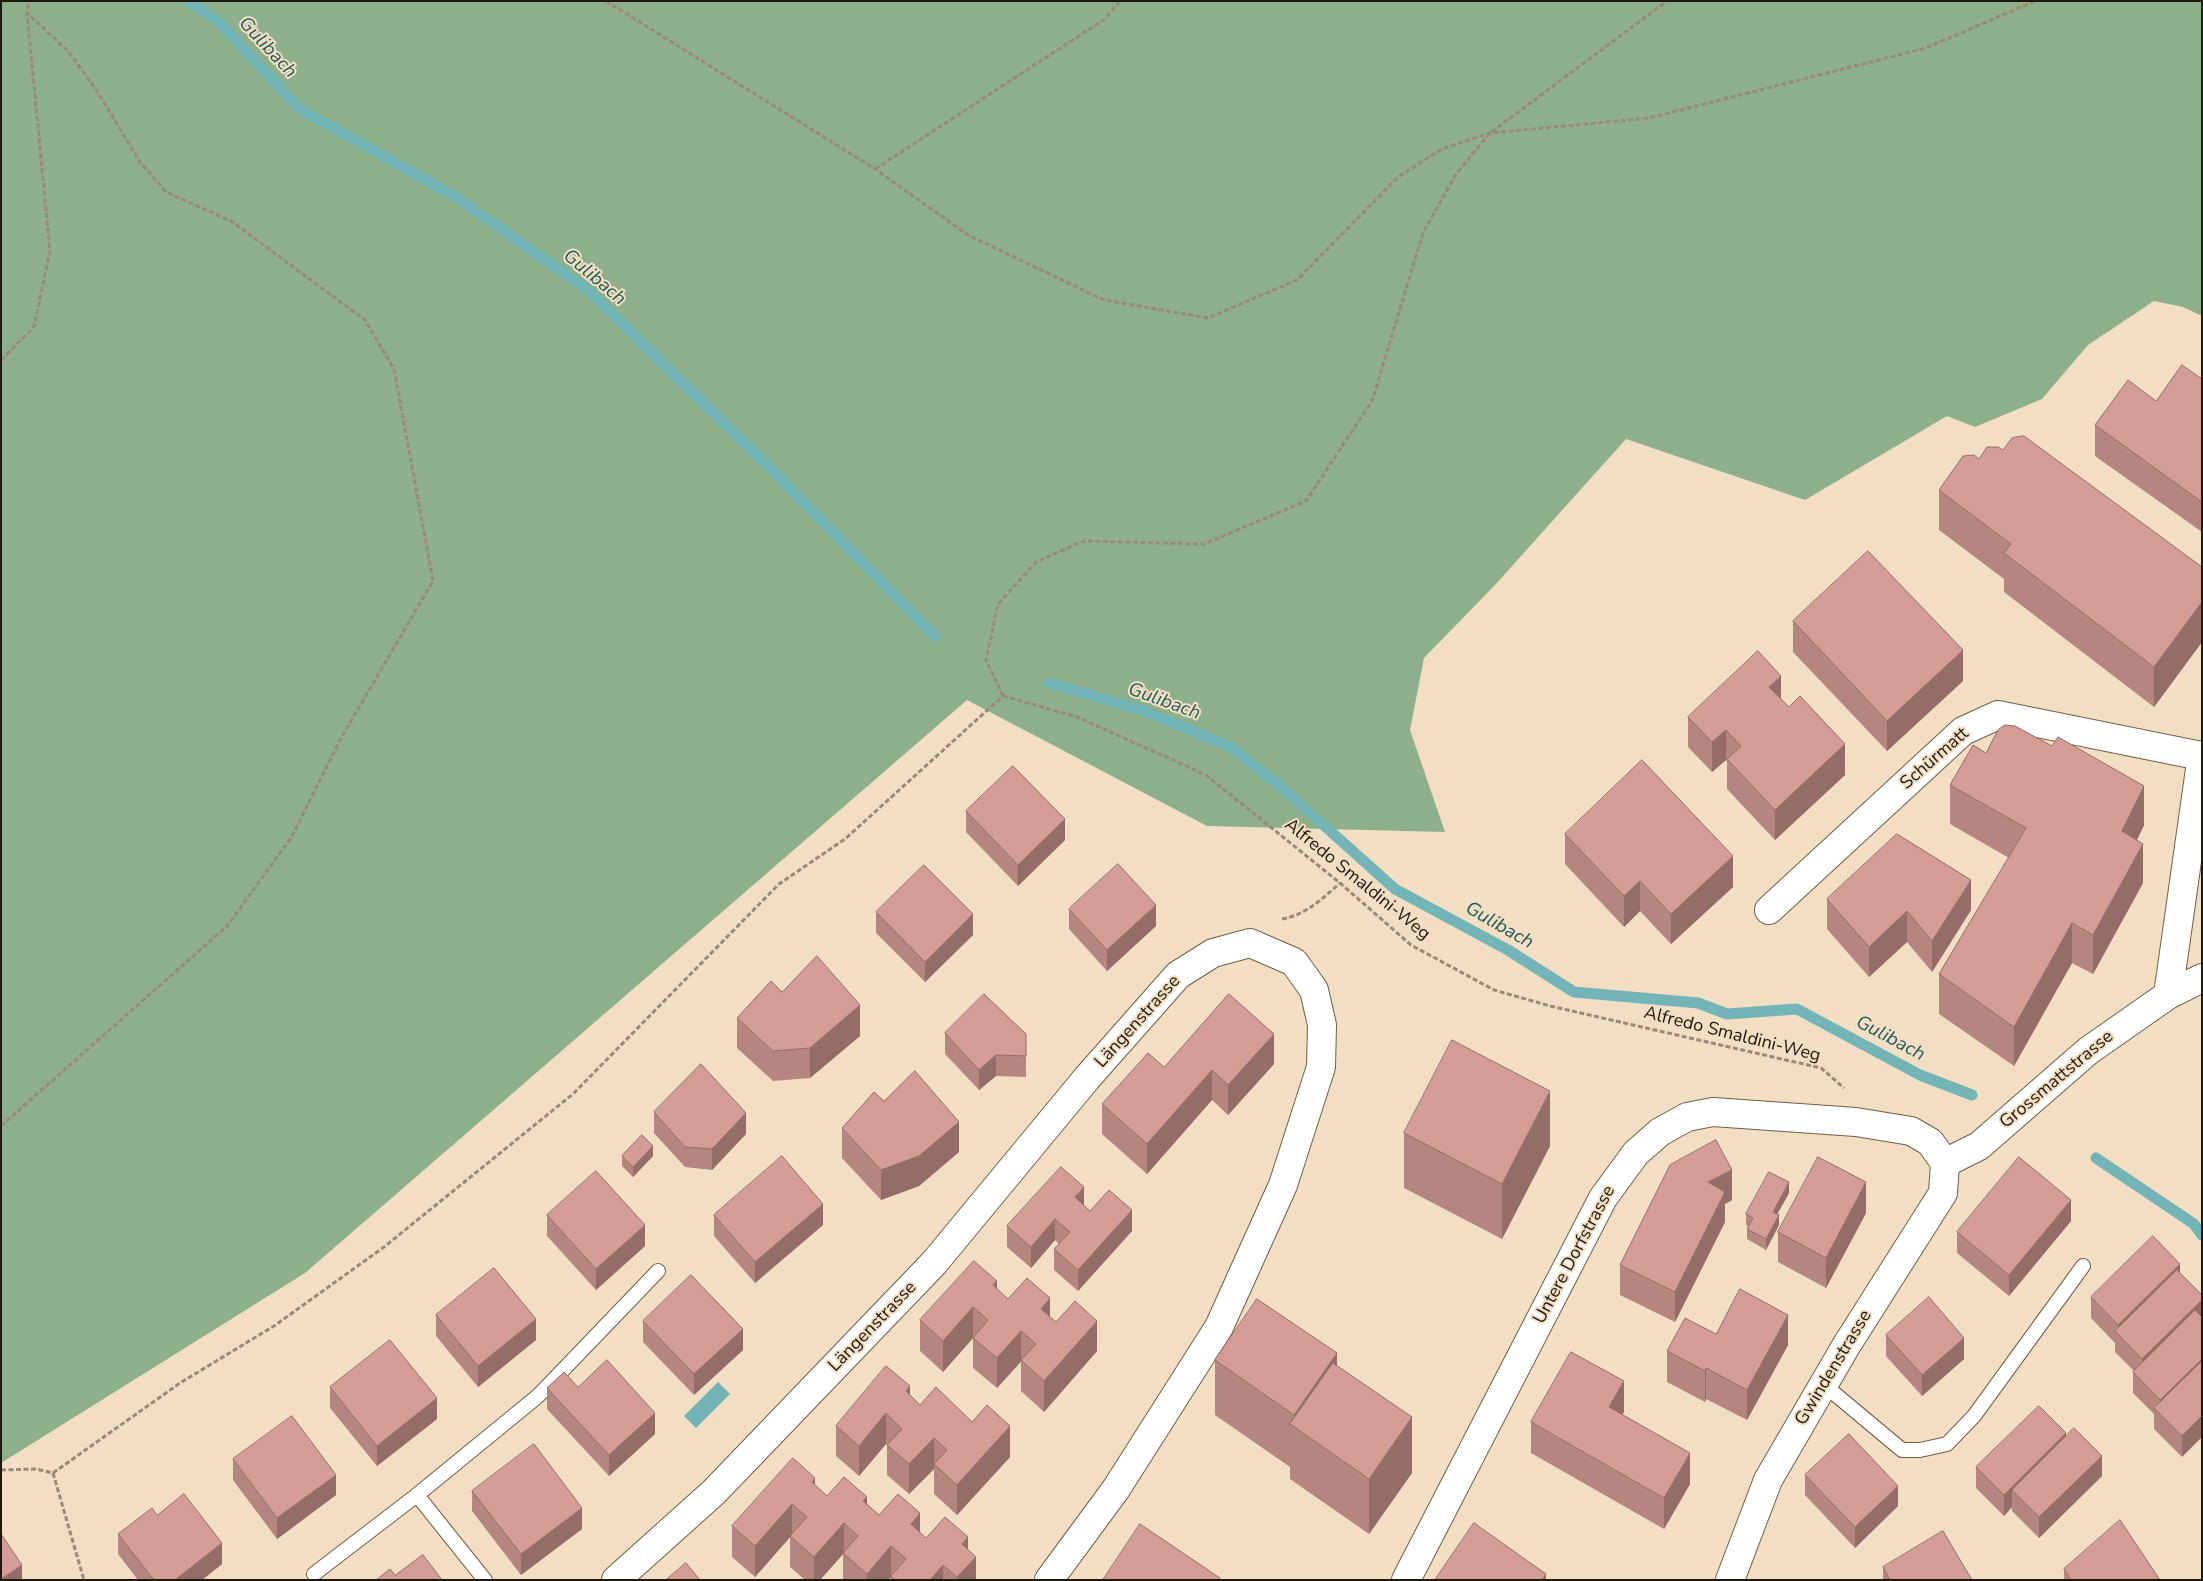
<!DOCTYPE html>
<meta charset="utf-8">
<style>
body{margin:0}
#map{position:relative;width:2203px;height:1581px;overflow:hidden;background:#f2dfc3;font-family:"Nunito Sans",sans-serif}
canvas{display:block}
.frame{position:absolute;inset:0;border:2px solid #1f190f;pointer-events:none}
</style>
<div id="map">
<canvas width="2203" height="1581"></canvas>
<div class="frame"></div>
</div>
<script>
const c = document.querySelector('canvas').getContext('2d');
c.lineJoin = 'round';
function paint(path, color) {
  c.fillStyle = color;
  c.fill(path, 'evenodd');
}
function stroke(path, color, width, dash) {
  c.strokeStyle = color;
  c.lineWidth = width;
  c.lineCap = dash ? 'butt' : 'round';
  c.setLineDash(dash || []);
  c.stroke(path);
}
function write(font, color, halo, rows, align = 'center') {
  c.font = font + ' "Nunito Sans",sans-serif';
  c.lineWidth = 4;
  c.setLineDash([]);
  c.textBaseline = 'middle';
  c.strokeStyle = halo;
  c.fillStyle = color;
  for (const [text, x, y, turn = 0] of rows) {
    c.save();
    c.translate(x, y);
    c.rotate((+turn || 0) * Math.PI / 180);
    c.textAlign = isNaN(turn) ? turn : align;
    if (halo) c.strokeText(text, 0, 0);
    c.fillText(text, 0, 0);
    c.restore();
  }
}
paint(new Path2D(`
 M1 1H2202V316L2183 307 2154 301 2088 345 2042 399 1975 427 1947 416 1805 500 1626 439 1495 585 1424 658 1410 730 1445 832 1207 826 967 700 305 1273 1 1463Z`), '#8daf89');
paint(new Path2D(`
 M718 1382 730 1394 696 1428 684 1416Z`), '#73b5b6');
stroke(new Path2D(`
 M188 1 218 21 300 109 456 197 589 291 770 468 935 636
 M1049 683 1144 711 1231 747 1280 786 1395 889 1508 950 1574 992 1698 1003 1727 1014 1797 1009 1920 1075 1972 1095
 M2096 1158 2194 1224 2202 1235`), '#73b5b6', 11);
const lane = new Path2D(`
 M1823 1384 1902 1450H1920L1947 1444 1974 1416 2083 1266
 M417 1495 538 1396 658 1271
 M314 1574 417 1495 485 1580`);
const street = new Path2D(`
 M1769 910 1963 731 1998 715 2201 756
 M2168 995 2202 755
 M1945 1163 1979 1146 2088 1051 2168 995 2202 978
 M616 1580 714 1492 934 1263 1087 1078 1178 975 1213 953 1250 943 1294 962 1314 990 1322 1025 1321 1067 1283 1185 1219 1327 1116 1489 1049 1580
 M1406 1580 1603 1198 1636 1153 1660 1132 1687 1117 1713 1112 1856 1122 1911 1131 1930 1142 1945 1163
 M1730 1580 1768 1480 1846 1346 1943 1193 1945 1163`);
stroke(lane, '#6e5e46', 16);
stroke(street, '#6e5e46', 30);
stroke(new Path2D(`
 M606 1 875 169 968 235 1104 300 1208 318 1297 280 1398 177 1442 149 1490 133 1649 118 1926 48 2035 1
 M875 169 1105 19 1120 1
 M1 360 34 327 50 251 27 13 29 1
 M1003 696 986 660 998 604 1036 562 1084 541 1204 544 1306 501 1372 401 1423 233 1456 174 1490 133 1667 1
 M1003 696 1077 717 1206 775 1340 883 1411 945 1494 990 1550 1006 1821 1068 1844 1088
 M1282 919C1306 915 1323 898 1340 883
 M1 1126 227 926 291 838 341 738 433 581 394 369 365 320 231 221 166 192 140 162 97 91 68 51 27 13
 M1 1470 36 1469 53 1473 180 1383 274 1326 384 1247 573 1094 779 884 845 839 1003 696
 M53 1473 84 1580`), '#988a76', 3, [5, 2.5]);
stroke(lane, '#fff', 14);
stroke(street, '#fff', 28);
paint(new Path2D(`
 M2202 379V532L2095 456V425L2156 401Z
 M1979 459 2202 567V642L2154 707 2004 592V579L1939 530V490Z
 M1793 621 1963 681 1887 751 1793 652Z
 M1781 699 1845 775 1775 840 1727 789V762L1726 760 1712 772 1688 747V717Z
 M1986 753 2144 825 2137 840 2143 883 2093 974 2072 963 2014 1066 1939 1014V974L2009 858 1950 824V785Z
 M966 811 1065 840 1018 886 966 832Z
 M1565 834 1733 887 1671 944 1640 911 1624 927 1565 864Z
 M1827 899 1971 910 1932 972 1907 942 1869 977 1827 929Z
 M1069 909 1156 926 1107 971 1069 929Z
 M876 912 973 935 925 982 876 933Z
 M782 992 860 1036 810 1078 773 1081 737 1048V1018Z
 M945 1033 1026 1034V1077L996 1076 979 1090 945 1054Z
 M1274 1064 1228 1115 1212 1100 1147 1174 1102 1134V1104L1164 1067Z
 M884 1101 959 1152 919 1186 881 1200 842 1158V1128Z
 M654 1112 746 1134 712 1170 685 1167 654 1133Z
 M1404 1133 1550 1146 1502 1239 1404 1188Z
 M1716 1140 1732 1200 1725 1204V1222L1675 1322 1620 1295V1265Z
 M622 1156H653L633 1177 622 1166Z
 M1789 1193 1777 1214 1779 1225 1766 1250 1747 1239V1229L1748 1226 1746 1225V1214Z
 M1084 1206 1090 1211 1132 1231 1078 1291 1054 1270V1249L1059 1244 1055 1240 1031 1268 1007 1247V1226Z
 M1866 1213 1826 1288 1778 1262V1232Z
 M547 1215 645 1246 596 1290 547 1236Z
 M714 1215 823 1225 755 1283 714 1236Z
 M2071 1221 2009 1296 1957 1253V1232Z
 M2180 1273 2202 1295 2182 1457 2154 1429V1414L2133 1393V1372L2134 1371 2115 1352V1343L2091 1318V1297Z
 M997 1289 1008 1299 1050 1317 1056 1322 1097 1351 1044 1412 1021 1391V1362L997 1388 973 1368V1338L943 1372 920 1351V1320Z
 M436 1315 536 1340 478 1387 436 1336Z
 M643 1321 743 1350 694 1395 643 1342Z
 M1716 1334 1788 1345 1747 1420 1706 1399 1705 1402 1667 1382V1351Z
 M1886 1335 1964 1359 1922 1396 1886 1356Z
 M1215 1360 1337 1366 1412 1473 1369 1534 1290 1479V1467L1215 1415Z
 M330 1387 437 1419 377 1466 330 1408Z
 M578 1387 655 1434 609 1476 547 1409V1388Z
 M910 1395 920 1405 972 1422 1010 1457 957 1515 934 1494V1469L909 1494 887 1475V1445L886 1444 859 1476 836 1456V1426Z
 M1624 1412 1622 1414 1690 1484 1664 1529 1531 1453V1422Z
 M2066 1437 2102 1476 2039 1538 2012 1511V1507L2004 1516 1976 1488V1467Z
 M233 1459 336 1495 277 1539 233 1480Z
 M1805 1475 1898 1506 1855 1548 1805 1495Z
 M815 1485 827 1496 867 1504 879 1515 920 1533 926 1538 968 1550 976 1580H891V1577L889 1580H843V1554L820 1580H805L790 1567V1537L755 1577 732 1557V1526Z
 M472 1491 582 1529 521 1575 472 1511Z
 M118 1534 222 1564 202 1580H138L118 1554Z
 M1883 1567 1972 1580H1883Z
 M2064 1569 2160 1580H2064Z`), '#b58680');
paint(new Path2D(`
 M2202 602V642L2154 707V667Z
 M1963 650V681L1887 751V721Z
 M1781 676V706L1769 687Z
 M1726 730V760L1712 772V742Z
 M1845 744V775L1775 840V810Z
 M2144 786V825L2122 871V831Z
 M1065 819V840L1018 886V865Z
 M2143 844V883L2093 974V935Z
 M1733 856V887L1671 944V914Z
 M1971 880V910L1932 972V941Z
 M1640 881V911L1624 927V896Z
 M1156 905V926L1107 971V950Z
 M1907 911V942L1869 977V947Z
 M973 914V935L925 982V962Z
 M2072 923V963L2014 1066V1027Z
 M860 1005V1036L810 1078V1048Z
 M1274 1034V1064L1228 1115V1085Z
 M996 1055V1076L979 1090V1070Z
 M1212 1070V1100L1147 1174V1144Z
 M1550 1091V1146L1502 1239V1184Z
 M746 1113V1134L712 1170V1149Z
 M959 1122V1152L919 1186 881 1200V1170Z
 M653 1146V1156L633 1177V1167Z
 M1732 1170V1200L1725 1204V1222L1675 1322V1292L1708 1182Z
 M1789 1182V1193L1773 1222V1212Z
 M1866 1182V1213L1826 1288V1258Z
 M1084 1187V1207L1075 1197Z
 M2071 1200V1221L2009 1296V1275Z
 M823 1204V1225L755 1283V1262Z
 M1132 1210V1231L1078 1291V1270Z
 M1779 1215V1225L1766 1250V1239Z
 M1055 1219V1240L1031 1268V1247Z
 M645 1225V1246L596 1290V1269Z
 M2180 1264V1284L2118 1334V1325Z
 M997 1281V1311L993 1285Z
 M1050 1298V1329L1041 1309Z
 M2202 1300V1321L2142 1380V1359Z
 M973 1307V1338L943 1372V1341Z
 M1788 1315V1345L1747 1420V1390Z
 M536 1319V1340L478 1387V1366Z
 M1097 1321V1351L1044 1412V1381Z
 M743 1329V1350L694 1395V1374Z
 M1021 1331V1361L997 1388V1358Z
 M1964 1338V1359L1922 1396V1375Z
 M1337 1353V1409L1294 1427V1415Z
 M2202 1359V1379L2160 1414V1400Z
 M1706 1368V1399L1705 1402V1371Z
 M1624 1381V1412L1609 1437V1407Z
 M910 1386V1417L906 1391Z
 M437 1398V1419L377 1466V1446Z
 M655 1413V1434L609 1476V1455Z
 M886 1413V1444L859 1476V1446Z
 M2202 1416V1437L2182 1457V1436Z
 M1412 1417V1473L1369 1534V1479Z
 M1010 1426V1457L957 1515V1485Z
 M2066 1433V1454L2012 1490V1507L2004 1516V1495Z
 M934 1438V1469L909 1494V1464Z
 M1690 1453V1484L1664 1529V1498Z
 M2102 1456V1476L2039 1538V1517Z
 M336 1475V1495L277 1539V1518Z
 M815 1478V1508L812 1482Z
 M1898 1486V1506L1855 1548V1527Z
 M867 1497V1527L863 1501Z
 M792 1504V1535L755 1577V1546Z
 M582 1508V1529L521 1575V1554Z
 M920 1513V1544L911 1524Z
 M844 1523V1553L820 1580H814V1557Z
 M968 1537V1566L976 1557V1580H957L962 1544Z
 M222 1543V1564L202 1580H175Z
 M891 1546V1577L889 1580H867V1574Z
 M22 1565V1580H1V1579Z
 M943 1565V1580H930Z
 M1546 1574V1580H1542Z`), '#946d68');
const building = new Path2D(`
 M2182 365 2202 379V502L2095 425 2128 380 2156 401Z
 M2024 436 2202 567V602L2154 667 2004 553 2011 544 1939 490 1963 456 1974 455 1979 459 1987 447H1998L2003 450 2012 438Z
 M1868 551 1963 650 1887 721 1793 621Z
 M1758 651 1781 676 1769 687 1789 707 1800 696 1845 744 1775 810 1727 759 1741 746 1726 730 1712 742 1688 717Z
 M2005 725 2015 726 2052 746 2058 737 2144 786 2122 831 2143 844 2093 935 2072 923 2014 1027 1939 974 2026 828 1950 785 1973 745 1986 753 1998 730Z
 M1642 760 1733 856 1671 914 1640 881 1624 896 1565 834Z
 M1013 766 1065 819 1018 865 966 811Z
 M1897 834 1971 880 1932 941 1907 911 1869 947 1827 899Z
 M1118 864 1156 905 1107 950 1069 909Z
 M924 865 973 914 925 962 876 912Z
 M817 956 860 1005 810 1048 773 1051 737 1018 771 981 782 992Z
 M984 994 1026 1034V1056L996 1055 979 1070 945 1033Z
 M1229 994 1274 1034 1228 1085 1212 1070 1147 1144 1102 1104 1148 1053 1164 1067Z
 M1452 1040 1550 1091 1502 1184 1404 1133Z
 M701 1064 746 1113 712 1149 685 1147 654 1112Z
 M915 1071 959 1122 919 1156 881 1170 842 1128 874 1092 884 1101Z
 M642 1135 653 1146 633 1167 622 1156Z
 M1716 1140 1732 1170 1708 1182 1725 1192 1675 1292 1620 1265 1670 1165Z
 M782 1156 823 1204 755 1262 714 1215Z
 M1818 1157 1866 1182 1826 1258 1778 1232Z
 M2019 1157 2071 1200 2009 1275 1957 1232Z
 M1061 1167 1084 1187 1075 1197 1090 1211 1109 1190 1132 1210 1078 1270 1054 1249 1070 1232 1055 1219 1031 1247 1007 1226Z
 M596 1171 645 1225 596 1269 547 1215Z
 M1769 1172 1789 1182 1773 1212 1779 1215 1766 1239 1747 1229 1753 1218 1746 1214Z
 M2153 1236 2180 1264 2118 1325 2091 1297Z
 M974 1261 997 1281 993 1285 1008 1299 1027 1278 1050 1298 1041 1309 1056 1322 1075 1301 1097 1321 1044 1381 1021 1360 1036 1344 1021 1331 997 1358 973 1338 988 1320 973 1307 943 1341 920 1320Z
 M494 1268 536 1319 478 1366 436 1315Z
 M2177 1270 2202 1295V1300L2142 1359 2115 1331Z
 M691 1275 743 1329 694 1374 643 1321Z
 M1740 1289 1788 1315 1747 1390 1706 1368 1705 1371 1667 1351 1685 1318 1716 1334Z
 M1929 1297 1964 1338 1922 1375 1886 1335Z
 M1257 1299 1337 1353 1294 1415 1215 1360Z
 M2195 1310 2202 1317V1359L2160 1400 2133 1372Z
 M390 1340 437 1398 377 1446 330 1387Z
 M1571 1352 1624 1381 1609 1407 1690 1453 1664 1498 1531 1422Z
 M607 1360 655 1413 609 1455 547 1388 564 1372 578 1387Z
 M2202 1361V1416L2182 1436 2154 1408Z
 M1333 1363 1412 1417 1369 1479 1290 1424Z
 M886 1366 910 1386 906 1391 920 1405 936 1387 972 1422 987 1405 1010 1426 957 1485 934 1464 947 1450 934 1438 909 1464 887 1445 902 1429 886 1413 859 1446 836 1426Z
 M2039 1406 2066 1433 2004 1495 1976 1467Z
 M292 1416 336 1475 277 1518 233 1459Z
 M2074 1428 2102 1456 2039 1517 2012 1490Z
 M1849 1434 1898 1486 1855 1527 1805 1475Z
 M534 1444 582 1508 521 1554 472 1491Z
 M793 1458 815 1478 812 1482 827 1496 844 1477 867 1497 863 1501 879 1515 898 1494 920 1513 911 1524 926 1538 945 1517 968 1537 962 1544 976 1557 957 1577 943 1565 930 1580H895L891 1576 906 1559 891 1546 867 1574 843 1553 858 1536 844 1523 814 1557 790 1536 807 1517 792 1504 755 1546 732 1526Z
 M184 1494 222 1543 175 1580H154L118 1534 152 1508 157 1515Z
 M2120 1520 2160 1580H2071L2064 1569Z
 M1474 1523 1546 1574 1542 1580H1435Z
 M1140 1524 1220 1578 1219 1580H1103Z
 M1943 1531 1972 1580H1890L1883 1567Z
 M1 1534 22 1565 1 1579Z
 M423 1555 442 1580H376L390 1569 395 1575Z
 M686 1563 700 1580H666Z`);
paint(building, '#d39c95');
stroke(building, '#946d68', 1);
write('18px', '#1f190f', '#f2dfc3', [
 ["Schürmatt",1935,759,-41],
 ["Alfredo Smaldini-Weg",1357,880,39],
 ["Längenstrasse",1138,1022,-48],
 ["Alfredo Smaldini-Weg",1732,1035,14],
 ["Grossmattstrasse",2057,1080,-40],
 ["Untere Dorfstrasse",1575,1255,-62],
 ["Längenstrasse",873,1327,-46],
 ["Gwindenstrasse",1834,1368,-59]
]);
write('italic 19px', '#235b5c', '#f2dfc3', [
 ["Gulibach",267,48,47],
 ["Gulibach",594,278,40],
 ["Gulibach",1164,702,20],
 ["Gulibach",1499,926,30],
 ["Gulibach",1890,1039,28]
]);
</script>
